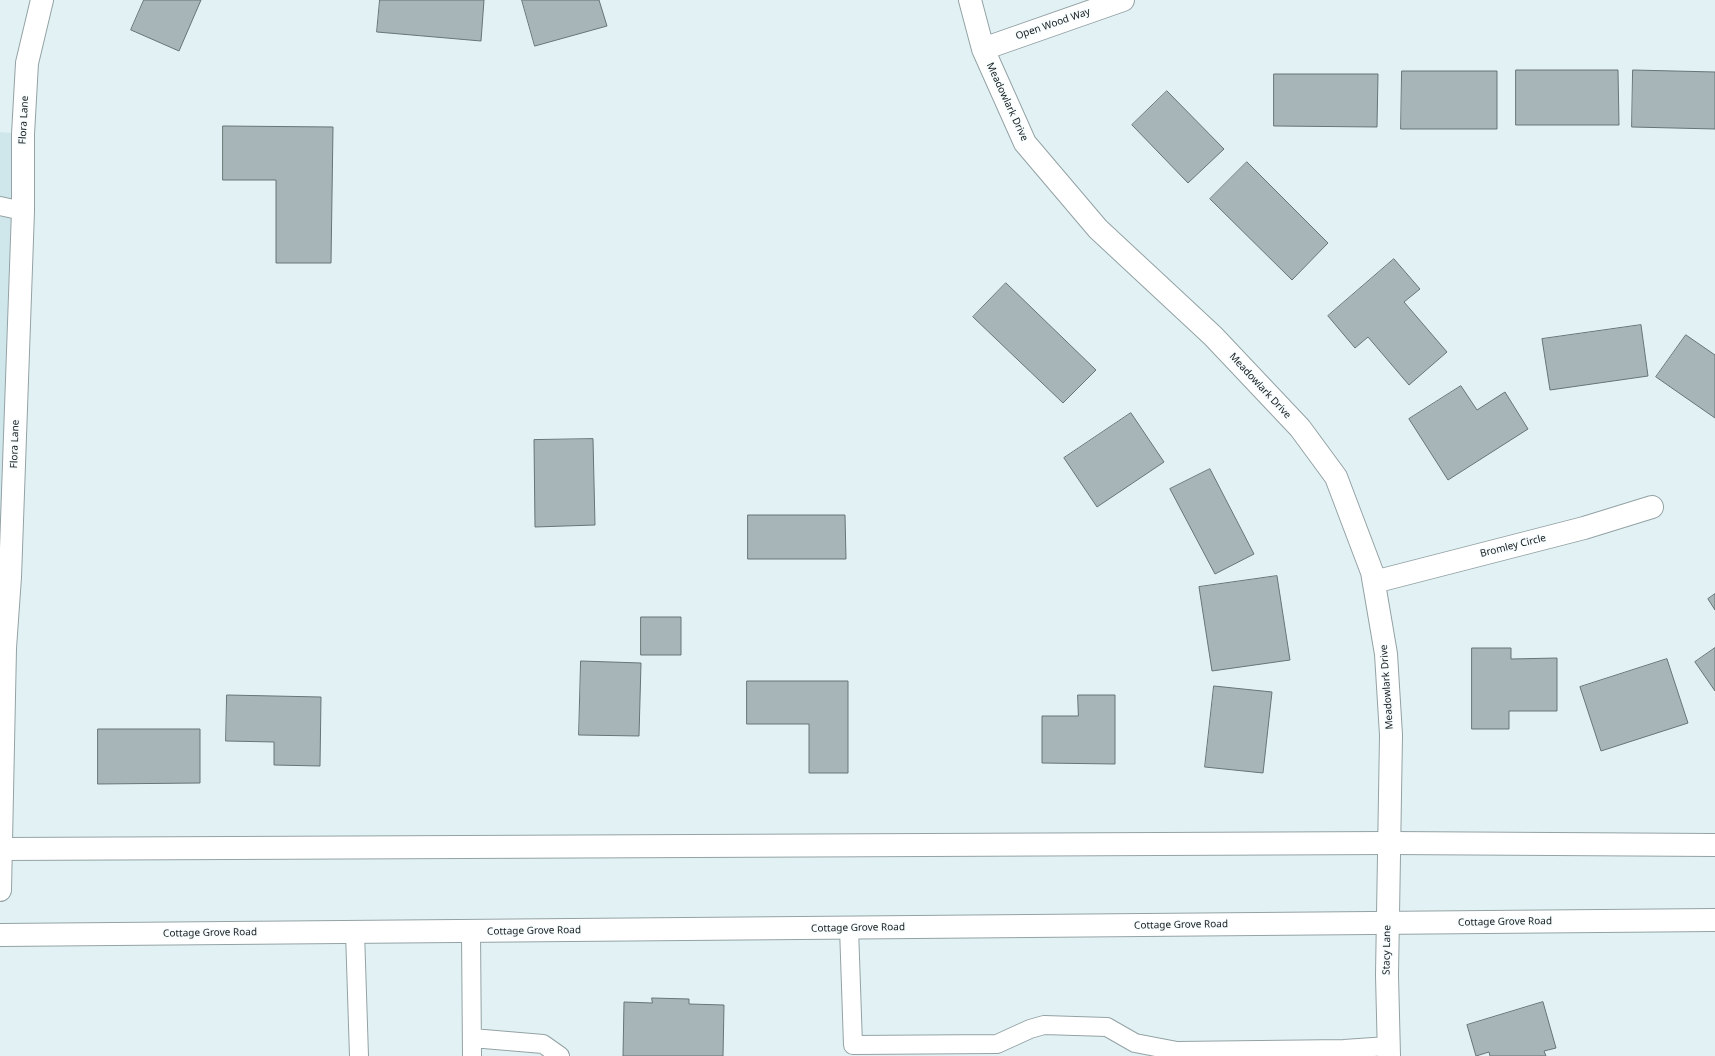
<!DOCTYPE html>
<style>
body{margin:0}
canvas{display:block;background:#e2f2f4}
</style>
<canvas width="1715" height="1056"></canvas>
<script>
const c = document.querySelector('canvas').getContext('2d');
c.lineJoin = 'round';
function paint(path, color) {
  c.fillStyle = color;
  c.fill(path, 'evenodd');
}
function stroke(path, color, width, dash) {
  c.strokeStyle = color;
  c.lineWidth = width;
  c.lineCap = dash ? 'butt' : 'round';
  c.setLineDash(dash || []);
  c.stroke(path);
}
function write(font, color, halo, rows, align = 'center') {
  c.font = font + ' "Noto Sans",sans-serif';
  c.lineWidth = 3;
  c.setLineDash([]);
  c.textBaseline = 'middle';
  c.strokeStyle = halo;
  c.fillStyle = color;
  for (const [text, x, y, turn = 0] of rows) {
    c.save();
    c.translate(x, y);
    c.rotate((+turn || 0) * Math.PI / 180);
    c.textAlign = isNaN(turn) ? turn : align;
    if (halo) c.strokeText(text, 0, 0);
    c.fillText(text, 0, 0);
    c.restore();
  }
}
paint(new Path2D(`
 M0 132 23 134 0 849Z`), '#cfe7eb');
const building = new Path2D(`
 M144 0H201L179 51 131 30Z
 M380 0H484L481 41 377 32Z
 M522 0H599L607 26 535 46Z
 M1516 70H1618L1619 125H1516Z
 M1633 70 1715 72V129L1632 127Z
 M1402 71H1497V129H1401Z
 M1274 74H1378L1377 127 1274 126Z
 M1167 91 1224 149 1188 183 1132 125Z
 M223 126 333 127 331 263H276V180H223Z
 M1247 162 1328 243 1292 280 1210 199Z
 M1394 259 1420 289 1404 302 1447 352 1409 385 1368 337 1355 348 1328 316Z
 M1006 283 1096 370 1063 403 973 317Z
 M1641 325 1648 376 1550 390 1542 339Z
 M1686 335 1715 355V418L1656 377Z
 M1461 386 1477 410 1505 392 1528 429 1448 480 1409 419Z
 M1131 413 1164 462 1097 507 1064 458Z
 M593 439 595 525 535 527 534 440Z
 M1210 469 1254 554 1215 574 1170 489Z
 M748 515H845L846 559H748Z
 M1277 576 1290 660 1212 671 1199 587Z
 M1715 594V610L1708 599Z
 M641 617H681V655H641Z
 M1472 648H1511V659L1557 658V711H1509V729H1472Z
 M1715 648V691L1695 662Z
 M1667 659 1688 723 1601 751 1580 687Z
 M581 661 641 663 639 736 579 735Z
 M747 681H848V773H809V724H747Z
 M1214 686 1272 692 1263 773 1205 767Z
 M227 695 321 697 320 766 274 765V742L226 741Z
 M1078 695H1115V764L1042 763V716H1078Z
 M98 729H200V783L98 784Z
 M652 998 689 999V1004L724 1005 723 1056H623L624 1002 652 1003Z
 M1543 1002 1556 1048 1544 1051 1546 1056H1490L1489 1052 1476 1056 1467 1025Z`);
paint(building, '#a7b5b8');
stroke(building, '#677577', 1);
const service = new Path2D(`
 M0 206 23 211
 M849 928 853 1045 997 1044 1030 1029 1044 1025 1107 1027 1135 1043 1177 1051 1344 1049 1388 1046
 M471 931 472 1056
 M355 932 359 1056
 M472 1038 543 1044 560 1056`);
const minor = new Path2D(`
 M970 0 983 49 1025 143 1098 229 1213 336 1300 428 1336 477 1372 572 1386 654 1391 735 1387 975 1389 1056
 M983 49 1123 0
 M1374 582 1584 528 1652 507
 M0 890 5 648 10 577 23 211V134L27 63 42 0`);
const secondary = new Path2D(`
 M0 849 1390 843 1715 845
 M0 935 1715 920`);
stroke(service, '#94a2a5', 20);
stroke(minor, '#94a2a5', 24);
stroke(secondary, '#94a2a5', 24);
stroke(service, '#fff', 18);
stroke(minor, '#fff', 22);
stroke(secondary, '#fff', 22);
write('10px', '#151b1b', '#f7fdfe', [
 ["Open Wood Way",1053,24,-19],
 ["Meadowlark Drive",1007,102,65],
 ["Flora Lane",24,120,-87],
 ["Meadowlark Drive",1260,386,47],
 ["Flora Lane",15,444,-88],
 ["Bromley Circle",1513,546,-14],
 ["Meadowlark Drive",1387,687,-94],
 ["Cottage Grove Road",1505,922,-1],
 ["Cottage Grove Road",1181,925,-1],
 ["Cottage Grove Road",858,928,-1],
 ["Cottage Grove Road",534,931,-1],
 ["Cottage Grove Road",210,933,-1],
 ["Stacy Lane",1387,950,-89]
]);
</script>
